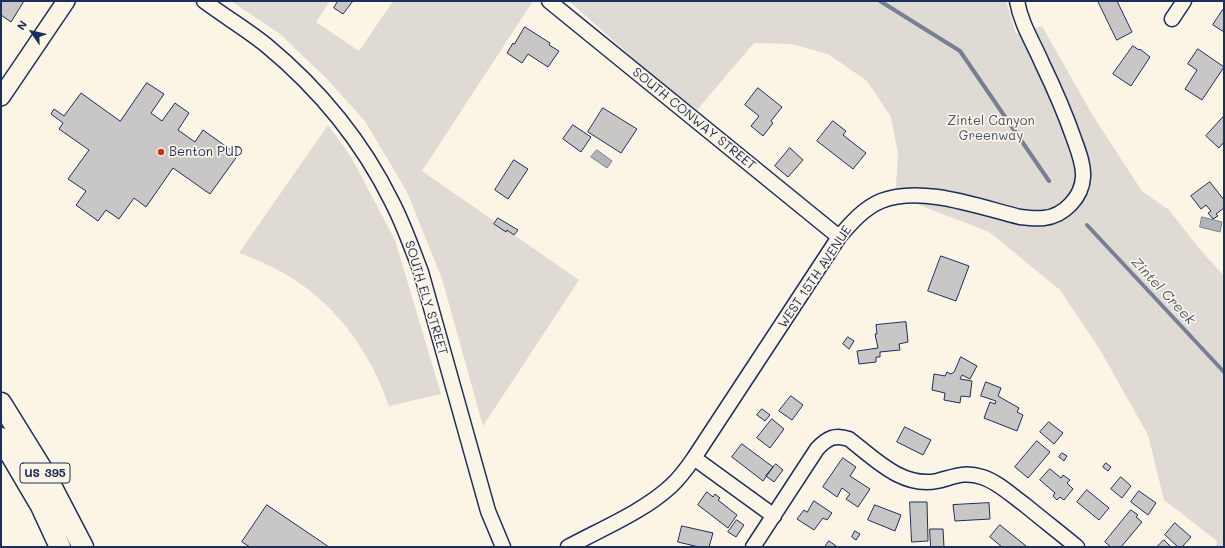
<!DOCTYPE html>
<style>
body{margin:0}
#map{position:relative;width:1225px;height:548px;overflow:hidden;background:#fcf5e5;font-family:Mali,sans-serif}
canvas{display:block}
.frame{position:absolute;inset:0;border:2px solid #1b2f5e;pointer-events:none}
.north{position:absolute;left:12px;top:12px;width:40px;height:40px;-webkit-text-stroke:3px #fcf5e5;paint-order:stroke;rotate:304deg;font-size:11px;font-weight:700;line-height:16px;text-align:center;color:#1b2f5e}
.north::after{content:'';display:block;margin:auto;width:14px;height:18px;background:#1b2f5e;clip-path:polygon(50% 0,100% 100%,50% 72%,0 100%)}
</style>
<div id="map">
<canvas width="1225" height="548"></canvas>
<div class="frame"></div>
<div class="north">N</div>
</div>
<script>
const c = document.querySelector('canvas').getContext('2d');
c.lineJoin = 'round';
function paint(path, color) {
  c.fillStyle = color;
  c.fill(path, 'evenodd');
}
function stroke(path, color, width, dash) {
  c.strokeStyle = color;
  c.lineWidth = width;
  c.lineCap = dash ? 'butt' : 'round';
  c.setLineDash(dash || []);
  c.stroke(path);
}
function write(font, color, halo, rows, align = 'center') {
  c.font = font + ' Mali,sans-serif';
  c.lineWidth = 3.5;
  c.setLineDash([]);
  c.textBaseline = 'middle';
  c.strokeStyle = halo;
  c.fillStyle = color;
  for (const [text, x, y, turn = 0] of rows) {
    c.save();
    c.translate(x, y);
    c.rotate((+turn || 0) * Math.PI / 180);
    c.textAlign = isNaN(turn) ? turn : align;
    if (halo) c.strokeText(text, 0, 0);
    c.fillText(text, 0, 0);
    c.restore();
  }
}
paint(new Path2D(`
 M231 1H330L316 22 359 51 393 1H533L422 171 579 280 483 426 442 279 407 192 365 121 326 78 280 34Z
 M569 1H1006L1016 34 1042 26 1093 116 1142 191 1169 210 1198 247 1224 276V547H1216L1217 541 1164 500 1148 435 1099 348 1060 290 989 232 912 202 896 188 898 154 891 117 867 81 828 54 791 44 754 43 697 110 655 78Z
 M328 125 350 155 395 240 441 394 389 406C384 393 379 380 372 367 343 311 298 273 239 253Z`), '#dfdbd4');
const water = new Path2D(`
 M597 150 612 161 607 168 591 157Z
 M1202 217 1222 222 1220 232 1200 227Z`);
paint(water, '#b2b4b8');
stroke(water, '#767f94', 1);
stroke(new Path2D(`
 M880 1 960 51 1049 181
 M1087 225 1224 372`), '#767f94', 4);
const building = new Path2D(`
 M1 1H24L11 22 1 15Z
 M338 1H353L343 14 334 8Z
 M1098 1H1117L1132 32 1117 40Z
 M1224 8V32L1213 25Z
 M525 27 550 43 549 45 559 51 548 67 528 54 522 63 507 53 513 43 514 44Z
 M1133 46 1139 50 1140 49 1150 57 1131 86 1113 74Z
 M1198 49 1224 67 1202 100 1185 89 1197 70 1188 64Z
 M147 83 164 94 151 113 162 121 175 103 189 113 178 130 195 142 203 130 238 155 210 194 173 168 146 207 134 198 119 219 106 210 98 221 76 205 86 191 68 179 89 150 59 129 63 123 51 114 54 109 64 116 81 93 120 121Z
 M758 88 782 107 771 121 773 123 763 136 751 126 759 116 745 105Z
 M603 108 637 129 621 153 588 132Z
 M1224 116V142L1219 148 1206 136Z
 M833 121 846 131 843 135 866 153 853 169 817 141Z
 M573 125 591 137 581 152 563 139Z
 M790 148 803 160 788 177 775 166Z
 M514 160 528 169 508 199 495 190Z
 M1210 182 1224 200V208L1216 214 1218 216 1213 219 1208 213 1211 211 1206 205 1201 209 1191 196Z
 M498 218 518 230 514 235 507 230 506 232 494 224Z
 M941 256 969 266 956 301 928 291Z
 M906 322 908 342 899 344 900 350 880 352V357H876V362L859 364 857 351 878 348 875 334H877L876 325Z
 M848 337 854 341 849 349 843 344Z
 M961 357 977 366 970 379 962 375 960 379 972 381 970 397 961 396 960 403 944 400 945 393 932 390 934 374 945 376 947 372 951 374 954 372Z
 M986 382 1001 388 998 396 1019 408 1017 412 1023 415 1017 431 984 418 990 402 995 404 996 401 981 396Z
 M791 396 803 405 792 420 779 411Z
 M762 409 770 415 765 421 757 415Z
 M772 419 784 429 770 448 757 438Z
 M1049 422 1063 433 1054 444 1040 432Z
 M905 427 931 440 923 455 897 442Z
 M1037 441 1050 452 1028 478 1015 467Z
 M742 444 773 467 763 481 732 457Z
 M1062 453 1067 456 1064 461 1059 457Z
 M843 458 856 467 850 476 870 489 858 507 846 499 850 494 842 488 837 497 823 487Z
 M1106 463 1111 467 1108 471 1103 467Z
 M776 464 783 470 774 482 766 476Z
 M1050 469 1061 478 1063 475 1070 480 1067 483 1073 489 1064 500 1060 497 1057 500 1053 496 1055 493 1040 480Z
 M1121 477 1131 486 1122 498 1111 489Z
 M1087 490 1109 508 1099 520 1077 502Z
 M1139 491 1156 503 1148 515 1131 502Z
 M707 492 713 497 715 494 720 498 718 500 737 515 728 528 698 505Z
 M814 501 832 513 827 520 823 518 814 530 797 519 804 510 807 512Z
 M910 502H927L928 541 912 542Z
 M989 503 990 519 955 521 953 505Z
 M267 505 329 547H250L242 542Z
 M875 505 901 515 895 531 868 520Z
 M1131 510 1138 515 1136 517 1142 522 1121 547H1111L1105 542Z
 M737 520 744 525 736 537 728 532Z
 M1175 523 1191 537 1182 547H1178L1165 535Z
 M1000 525 1026 546 1025 547H1002L990 537Z
 M682 526 713 533 709 547H699L678 542Z
 M930 529H943L944 547H931Z
 M855 531 860 534 856 540 852 537Z
 M1164 540 1171 547H1157Z
 M829 541 836 546 835 547H825Z`);
paint(building, '#c8c7c6');
stroke(building, '#1b2f5e', 1);
const minor = new Path2D(`
 M204 1C224 16 246 29 266 45 318 88 362 141 392 202 404 225 412 249 421 272L488 511 503 547
 M549 1 839 237
 M1172 19 1184 1
 M694 458 774 516
 M568 547C601 529 643 512 671 486 680 478 687 468 694 458L839 237C851 223 864 208 881 201 922 185 979 207 1020 217 1028 218 1036 219 1044 218 1064 216 1082 197 1083 177 1084 165 1078 150 1074 139 1065 113 1054 88 1042 63 1033 42 1021 24 1017 1
 M753 547 817 449C827 438 835 434 849 439 875 459 902 488 937 481 954 477 964 471 982 477 998 482 1011 495 1025 505 1042 519 1060 533 1077 547`);
const major = new Path2D(`
 M1 97 66 1`);
const highway = new Path2D(`
 M1 403 45 474 83 547
 M1 438 41 506 60 547`);
stroke(minor, '#1b2f5e', 17);
stroke(major, '#1b2f5e', 20);
stroke(highway, '#1b2f5e', 23);
stroke(minor, '#fcf5e5', 14);
stroke(major, '#fcf5e5', 17);
stroke(highway, '#fcf5e5', 20);
for (const [x, y, r, color] of [
 [161,152,4,"#c8321e"]
]) {
  const dot = new Path2D();
  dot.arc(x, y, r, 0, 2 * Math.PI);
  c.fillStyle = color;
  c.fill(dot);
  stroke(dot, '#fcf5e5', 1.5);
}
for (const [x, y, w] of [
 [45,473,50]
]) {
  const box = new Path2D();
  box.roundRect(x - w / 2, y - 10, w, 20, 3);
  c.fillStyle = '#fcf5e5';
  c.fill(box);
  stroke(box, '#1b2f5e', 1);
}
write('bold 12px', '#1b2f5e', null, [
 ["US 395",45,473]
]);
write('13px', '#1b2f5e', '#fcf5e5', [
 ["SOUTH CONWAY STREET",694,119,39],
 ["WEST 15TH AVENUE",815,277,-56],
 ["SOUTH ELY STREET",426,298,73]
]);
write('13px', '#425176', '#fcf5e5', [
 ["Zintel Canyon",991,121],
 ["Greenway",991,136]
]);
write('13px', '#1b2f5e', '#fcf5e5', [
 ["Benton PUD",169,152]
], 'left');
write('italic 14px', '#485779', '#fcf5e5', [
 ["Zintel Creek",1163,291,47]
]);
</script>
